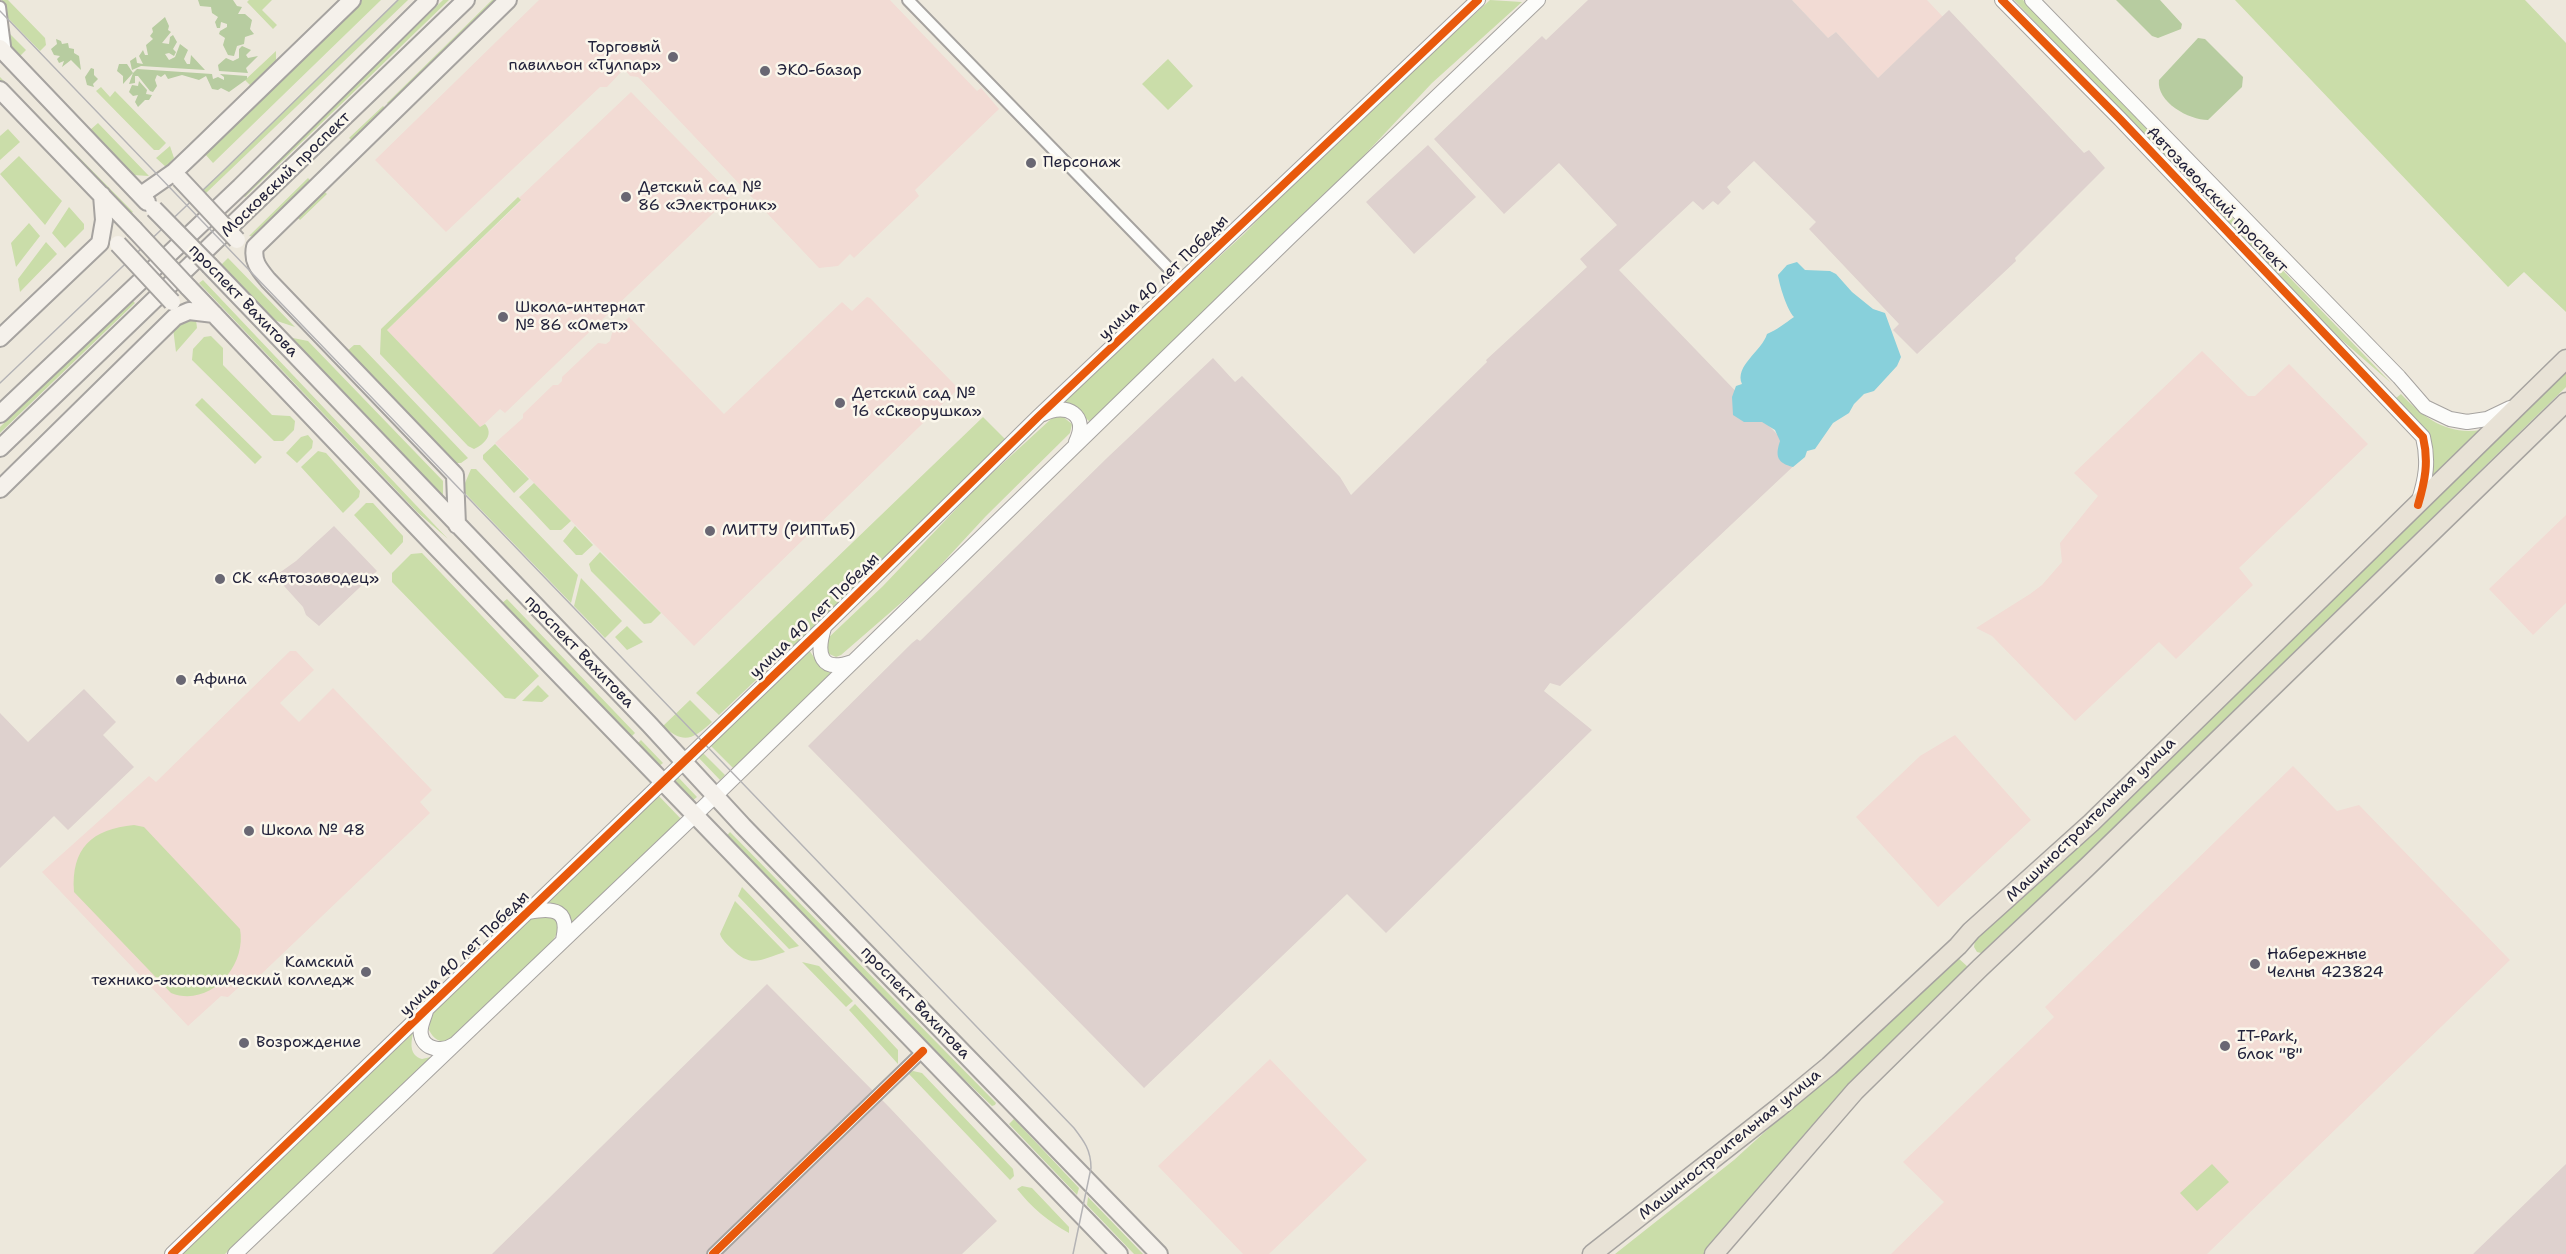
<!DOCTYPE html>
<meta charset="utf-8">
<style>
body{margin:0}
canvas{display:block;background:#ede8dc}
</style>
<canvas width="2566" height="1254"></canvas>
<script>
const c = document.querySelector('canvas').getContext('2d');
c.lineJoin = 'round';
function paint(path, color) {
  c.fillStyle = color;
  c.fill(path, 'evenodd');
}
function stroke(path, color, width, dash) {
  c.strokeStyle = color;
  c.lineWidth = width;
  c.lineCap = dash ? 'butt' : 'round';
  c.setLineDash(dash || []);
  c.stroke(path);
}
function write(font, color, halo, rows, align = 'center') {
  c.font = font + ' "Shantell Sans",sans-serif';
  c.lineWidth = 5;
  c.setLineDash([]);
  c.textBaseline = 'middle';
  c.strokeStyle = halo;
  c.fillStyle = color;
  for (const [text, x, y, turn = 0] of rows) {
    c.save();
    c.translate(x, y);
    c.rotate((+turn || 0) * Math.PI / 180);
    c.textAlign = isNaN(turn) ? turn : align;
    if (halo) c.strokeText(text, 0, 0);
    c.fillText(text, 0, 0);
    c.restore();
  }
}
paint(new Path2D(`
 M539 0H890L977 91 981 88 999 109 915 190 919 196 854 258 850 254 838 266 819 268 638 77 630 76 624 69 607 87H600L446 232 375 160Z
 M1792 0H1927L1943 17 1878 78 1836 32 1828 38Z
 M631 92 732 195 505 413 500 409 480 428 387 330 521 201 519 198Z
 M867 297 870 298 956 386V391L694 646 495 443 523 418V414L553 385H558L562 381V377L598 343 606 344 610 341 612 333 629 317 724 414 842 302 852 311Z
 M2202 351 2248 396H2255L2289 364 2368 444 2239 568 2253 585 2176 659 2159 642 2075 721 1992 636 1976 628 2030 594 2042 585 2062 562 2060 543 2098 496 2074 473Z
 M2566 515V603L2533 635 2489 589Z
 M290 651H296L314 670 280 703 299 722 333 688 432 790 420 802 430 813 253 982 249 978 228 997 221 996 188 1026 42 872 149 776 156 782Z
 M1955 735 2031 820 1938 907 1856 817 1920 756Z
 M2293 766 2337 811 2359 805 2510 960 2207 1254H1891L1944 1202 1903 1162 2054 1017 2045 1007Z
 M1270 1059 1367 1160 1269 1254H1243L1158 1166Z`), '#f2dbd4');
paint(new Path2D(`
 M1588 0H1792L1828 38 1836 32 1878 78 1949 10 2084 153 2089 150 2105 168 2015 258 2016 261 1917 354 1893 330 1899 324 1809 229 1816 222 1754 161 1727 187 1731 192 1718 205 1713 201 1703 210 1693 201 1619 270 1801 459 1560 686 1550 683 1544 691 1592 730 1386 933 1347 894 1144 1088 808 746 912 643 917 639 920 641 1108 457 1213 358 1235 382 1242 376 1340 477 1351 495 1361 485 1487 362 1486 360 1587 267 1580 259 1617 225 1559 163 1504 214 1434 139 1542 36 1546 40Z
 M1428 145 1476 197 1414 254 1366 202Z
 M334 526 377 571 319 626 306 615 303 607 275 576 296 561Z
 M84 689 116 722 103 735 134 767 68 830 54 816 0 868V713L28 742Z
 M767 984 890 1108 997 1221 962 1254H492Z
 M2566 1164V1254H2473Z`), '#ded1ce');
paint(new Path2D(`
 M2 0H8L45 38 46 45 40 51 4 14Z
 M249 0H272L262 10 277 25 273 29 247 2Z
 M356 0H381L213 163 205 154Z
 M398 0H408L205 194 202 191Z
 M443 0H449L245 197 242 194Z
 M492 0H504L393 109 387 103Z
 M1490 0 1522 2 1432 83 1342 179 1090 422 1073 406 1063 401 1244 234 1322 154Z
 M2014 0H2023L2391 383 2335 334Z
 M2235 0H2525L2566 43V312L2524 272 2508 287Z
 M6 30 26 50 19 57 7 44Z
 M276 51V62L251 86 245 80Z
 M1168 59 1193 86 1168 110 1142 84Z
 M0 77 133 212 129 215 0 85Z
 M101 87 110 97 115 91 166 143 159 150H154L96 91Z
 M383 106 389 112 356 144 349 138Z
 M98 123 149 176 133 175 90 130Z
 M8 129 20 142 0 160V136Z
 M170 146 174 158 166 167 156 158Z
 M19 156 62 201 45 225 0 174Z
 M308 178 314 185 255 237 249 236Z
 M322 189 327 194 300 220 296 216Z
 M518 197 521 200 387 330 480 427 485 424C494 434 485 444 474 449L468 446 380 354 381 329Z
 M69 207 84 224V229L65 248 52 233Z
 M29 223 40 236 16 267 11 243Z
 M46 242 57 254 20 292 18 279Z
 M228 258 295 327 274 320 220 266Z
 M203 280 448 539 417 512 199 283Z
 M132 300 135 303 0 433V427Z
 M184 318 196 320 197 328 176 352 173 328Z
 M211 336 223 348V365L272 415 290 416 295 421 294 430 283 441H274L192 360 193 349 204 337Z
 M288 337 308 341 443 481V498Z
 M354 345H360L468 458 461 463H452L346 352Z
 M2566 369V387L1985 954 1977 952 1974 947 1975 940Z
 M2401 394C2424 418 2446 435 2481 430L2429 479C2438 442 2421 423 2396 398Z
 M202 398 262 457 255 464 195 405Z
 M1062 416 1072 424 1070 433 986 516 924 583 841 655 836 657 827 653 825 641 883 586 977 487 1051 419Z
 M983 417 1005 439V443L817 628 776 661 719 715 696 693Z
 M308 435 313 441 312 448 297 463 286 453 301 437Z
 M495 444 529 479 514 493 483 459V455Z
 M318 451 326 453 360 491 359 497 343 513 301 467Z
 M471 469H476L578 575 571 603 462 490Z
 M534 483 571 521 561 530H550L519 497Z
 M366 503H373L403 536V542L391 555 354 515Z
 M575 526 593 545 582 555H576L563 541Z
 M600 552 661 613 651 623 644 624 591 571 589 564Z
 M422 553 539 676 515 699 505 698 392 582V573L411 554Z
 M581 578 622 621 605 638 574 606Z
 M507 599 635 733 630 738 502 603Z
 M627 626 643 642 627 650 615 637Z
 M809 650 822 669 832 672 733 768 710 745Z
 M538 685 549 696 542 702 522 701Z
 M690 700 712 722C693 739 684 745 663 726Z
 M641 740 663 763 658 767 636 745Z
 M702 752 725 775 720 780 697 756Z
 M678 777 697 797 691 802 672 782Z
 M657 794 681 819 571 924 562 907 548 902Z
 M134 825 144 827 240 929C247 967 209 1008 171 993L74 892C71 848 92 829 134 825Z
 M730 832 996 1103 995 1105 992 1106 926 1043 725 838Z
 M742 887 799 946 789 949 738 896Z
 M735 901 785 952C762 959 751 969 732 949 727 944 722 940 720 934Z
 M538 914 554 917C561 927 558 933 551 943L447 1042C438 1042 433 1038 429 1030L431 1015 531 917Z
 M1957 957 1968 967 1850 1086 1706 1254H1615L1734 1160Z
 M802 962 819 966 853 1001 846 1007Z
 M855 1004 898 1050V1064L849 1010Z
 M413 1033C411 1043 409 1055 422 1059L435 1056 225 1254H181Z
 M913 1071 922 1073 1013 1169 1014 1176 1010 1180 908 1073Z
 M1014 1119 1079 1188 1077 1195 1009 1124Z
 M2212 1164 2229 1182 2197 1211 2180 1193Z
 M1022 1186 1032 1188 1069 1227V1233C1049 1222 1031 1207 1017 1189Z
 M1088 1197 1143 1254H1134L1087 1205Z`), '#cadda9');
paint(new Path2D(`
 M198 0H233L237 6 242 7 238 14H245L252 20 250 29 254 34 245 37 244 44 237 46 234 56 228 55 223 45 225 38 219 34 220 31 227 27V24L221 22 220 28H217L215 22 218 17 212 13 211 7 200 6Z
 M2116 0H2160L2182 24 2181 29 2158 38 2152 36Z
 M165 17 169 26 168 30 171 32 162 43 169 44 170 37 173 35 177 42 173 49 176 52 174 56 169 53 165 54 169 60 175 57 180 44 188 50 184 59 187 64H190L191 55 205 70 141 66 132 70 130 61 136 57 137 63 143 64 139 56 143 50 145 55H148L146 45 153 39 150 36 153 32 152 28Z
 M2198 38 2205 39 2243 77 2242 87 2208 120C2189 120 2156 102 2159 80Z
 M56 39 61 41 62 44 68 43 69 48 74 49V53L79 56 81 70 71 60 62 67 64 61 59 63 57 59 60 56 54 55 51 49 57 44Z
 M242 46 251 50 246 55 248 58 258 56 246 68 248 73 219 71 218 65 226 58 233 61 239 58V49Z
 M119 64H127L133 73 137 69 212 74 213 79 218 77 224 80V77L220 74 247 76V79L229 92 221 88 218 90 212 89 206 76 199 80 182 75 168 79 165 74 161 77 157 75 155 80 157 86 153 92 150 91 138 76H135V83L129 84 133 73 123 84V76L117 71Z
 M91 68 94 69V75L98 79 93 84 94 87 87 85 85 77Z
 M139 81 147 90 146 94 152 95 149 100H145L138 107 135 102 138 95 133 96 129 92 132 85 138 86Z`), '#b7cca0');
paint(new Path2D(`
 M1797 262 1805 270 1830 271 1836 274 1852 292 1873 309 1885 313 1901 357 1897 366 1874 391 1864 394 1854 404 1849 413 1833 423 1815 449 1807 451 1805 457 1793 467C1777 463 1775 456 1780 441L1775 430 1762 422H1744L1733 415 1732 397 1736 386 1742 384C1734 366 1762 351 1767 334 1777 330 1785 323 1794 317 1787 310 1779 284 1778 275L1787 265Z`), '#88d0db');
const minor = new Path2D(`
 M908 0 1181 281
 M0 7 6 54
 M713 1254 923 1051`);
const tertiary = new Path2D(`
 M2002 0 2120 119 2423 437C2429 461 2426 479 2418 503
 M2032 0 2399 377 2425 407 2450 419 2467 422 2487 419 2510 408
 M1043 414C1067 402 1089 415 1076 442
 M824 628C816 654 820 673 852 662
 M529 912C554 907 570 910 563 940
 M426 1011C424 1019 419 1027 421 1035 424 1050 443 1052 453 1045
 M172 1254 825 626 1038 417 1478 0
 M235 1254 715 796 1291 236 1538 0`);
const secondary = new Path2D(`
 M0 48 147 202
 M0 90 134 229
 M141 195 174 172 195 152 352 0
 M210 266 649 724 743 826 1159 1254
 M188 287 434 545 1119 1254
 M0 338 100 243 104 220 102 195
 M0 414 240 187 429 0
 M0 448 466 0
 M0 489 175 317 189 311 214 314
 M457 525 455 475 268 280C259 269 252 261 255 247L508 0`);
const primary = new Path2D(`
 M1592 1254 1778 1108 1829 1066 1958 946 1971 931 2091 823 2566 359
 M1714 1254 1855 1091 1980 968 2086 868 2566 402`);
stroke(minor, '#a6a3a0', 14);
stroke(tertiary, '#a6a3a0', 16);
stroke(secondary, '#a6a3a0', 20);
stroke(primary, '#a6a3a0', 21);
stroke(minor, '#fcfcfa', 10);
stroke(tertiary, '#fcfcfa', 14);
stroke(secondary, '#f5f1eb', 16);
stroke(primary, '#e8e2d6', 18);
stroke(new Path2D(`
 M0 11 1074 1128C1084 1141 1091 1150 1091 1168L1073 1254
 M0 383 223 171 398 0`), '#b4b3b5', 1.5);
const secondaryBridge = new Path2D(`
 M180 179 237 240
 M154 209 210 266
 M134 229 188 287
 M118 244 172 302`);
stroke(secondaryBridge, '#a6a3a0', 20, []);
stroke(secondaryBridge, '#f5f1eb', 16);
stroke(new Path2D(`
 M2002 0 2120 119 2423 437C2429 462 2425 481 2418 505
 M172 1254 825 626 1038 417 1478 0
 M713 1254 923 1051`), '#e8590c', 8);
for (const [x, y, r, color] of [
 [673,57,6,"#696773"],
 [765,71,6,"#696773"],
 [1031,163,6,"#696773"],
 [626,197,6,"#696773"],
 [503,317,6,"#696773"],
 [840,403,6,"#696773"],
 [710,531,6,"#696773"],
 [220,579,6,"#696773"],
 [181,680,6,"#696773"],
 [249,831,6,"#696773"],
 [2255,964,6,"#696773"],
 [366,972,6,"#696773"],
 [244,1043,6,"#696773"],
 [2225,1046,6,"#696773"]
]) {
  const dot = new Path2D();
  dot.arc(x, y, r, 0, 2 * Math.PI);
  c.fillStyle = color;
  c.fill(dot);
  stroke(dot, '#fbf7ec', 2);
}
write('16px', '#22223b', '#fbf7ec', [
 ["Торговый",661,48,"right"],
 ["павильон «Тулпар»",661,66,"right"],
 ["ЭКО-базар",777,71],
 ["Персонаж",1043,163],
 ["Детский сад №",638,188],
 ["86 «Электроник»",638,206],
 ["Школа-интернат",515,308],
 ["№ 86 «Омет»",515,326],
 ["Детский сад №",852,394],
 ["16 «Скворушка»",852,412],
 ["МИТТУ (РИПТиБ)",722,531],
 ["СК «Автозаводец»",232,579],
 ["Афина",193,680],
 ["Школа № 48",261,831],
 ["Набережные",2267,955],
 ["Челны 423824",2267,973],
 ["Камский",354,963,"right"],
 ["технико-экономический колледж",354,981,"right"],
 ["IT-Park,",2237,1037],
 ["блок \"В\"",2237,1055],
 ["Возрождение",256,1043]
], 'left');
write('16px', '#22223b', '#fbf7ec', [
 ["Московский проспект",286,175,-44],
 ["Автозаводский проспект",2217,200,46],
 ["улица 40 лет Победы",1164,278,-44],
 ["проспект Вахитова",243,301,46],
 ["улица 40 лет Победы",815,616,-44],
 ["проспект Вахитова",579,652,46],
 ["Машиностроительная улица",2091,820,-44],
 ["улица 40 лет Победы",465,954,-44],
 ["проспект Вахитова",915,1003,46],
 ["Машиностроительная улица",1730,1145,-39]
]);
</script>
